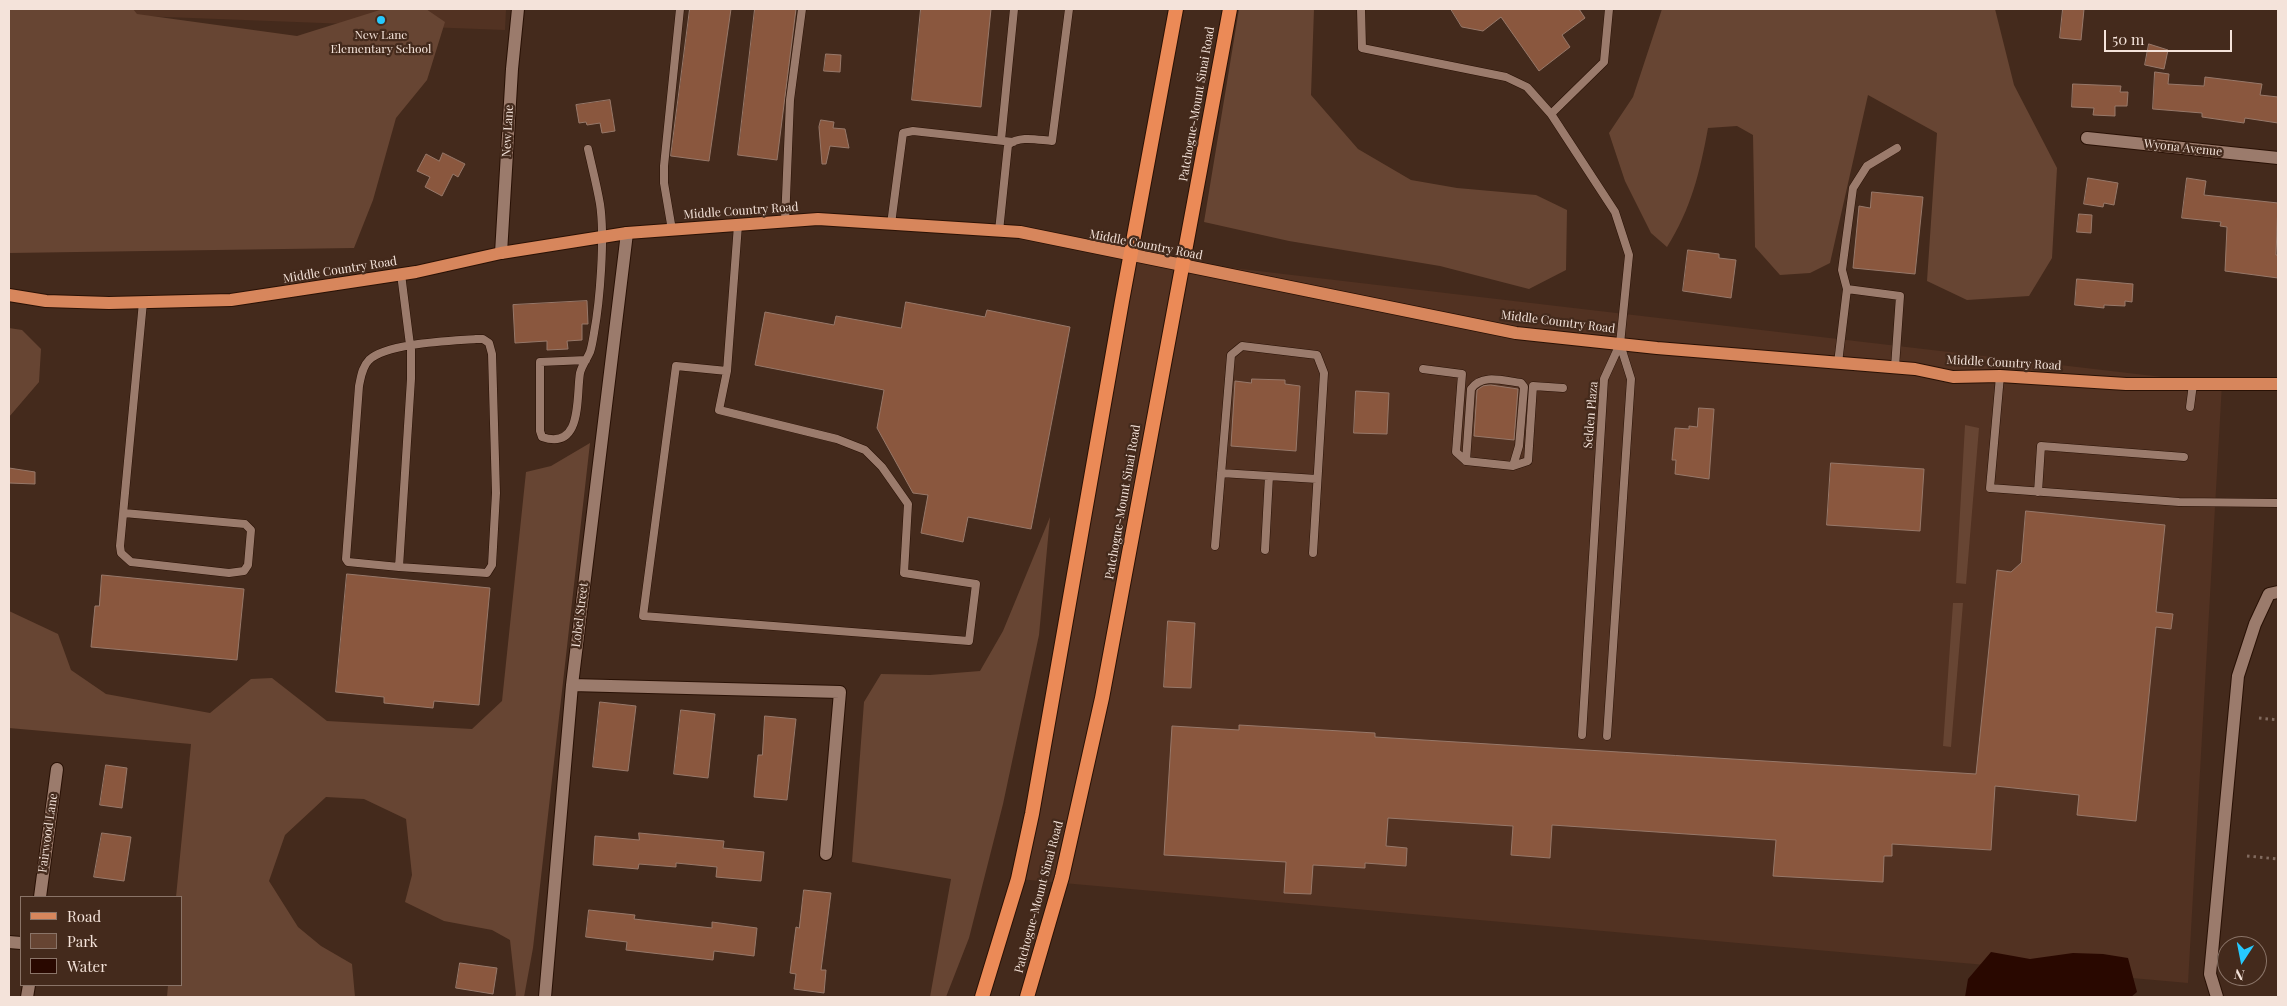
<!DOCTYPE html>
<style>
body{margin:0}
#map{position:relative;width:2287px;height:1006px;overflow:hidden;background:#442a1c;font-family:"Playfair Display",serif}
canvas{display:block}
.frame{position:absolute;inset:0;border:10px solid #f4e3da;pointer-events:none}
.legend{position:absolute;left:20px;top:896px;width:162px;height:90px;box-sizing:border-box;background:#442a1c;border:1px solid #8a7468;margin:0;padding:6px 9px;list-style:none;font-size:15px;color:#f4e3da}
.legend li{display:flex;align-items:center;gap:10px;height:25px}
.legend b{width:25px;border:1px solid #8a7468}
.north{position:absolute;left:2217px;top:936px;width:50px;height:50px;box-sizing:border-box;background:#442a1c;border:1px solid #8a7468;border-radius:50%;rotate:191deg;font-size:14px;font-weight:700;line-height:20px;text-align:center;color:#f4e3da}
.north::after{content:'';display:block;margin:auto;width:18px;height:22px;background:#26c9fe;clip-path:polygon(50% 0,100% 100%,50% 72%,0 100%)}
.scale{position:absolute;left:2104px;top:30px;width:128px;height:22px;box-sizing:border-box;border:2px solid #f4e3da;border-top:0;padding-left:6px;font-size:15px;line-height:18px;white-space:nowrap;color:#f4e3da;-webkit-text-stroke:4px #442a1c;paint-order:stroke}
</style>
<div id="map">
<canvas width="2287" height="1006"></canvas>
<div class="frame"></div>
<ul class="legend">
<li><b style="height:6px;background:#d7865c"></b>Road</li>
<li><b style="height:14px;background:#674533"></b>Park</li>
<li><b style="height:14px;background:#290800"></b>Water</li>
</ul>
<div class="north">N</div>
<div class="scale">50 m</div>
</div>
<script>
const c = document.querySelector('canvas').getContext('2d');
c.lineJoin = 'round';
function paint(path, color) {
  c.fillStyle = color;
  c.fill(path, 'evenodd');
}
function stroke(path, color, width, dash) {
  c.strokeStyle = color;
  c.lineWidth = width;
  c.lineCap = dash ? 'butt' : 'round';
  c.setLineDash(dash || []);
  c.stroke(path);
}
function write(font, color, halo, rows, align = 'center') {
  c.font = font + ' "Playfair Display",serif';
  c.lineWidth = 4.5;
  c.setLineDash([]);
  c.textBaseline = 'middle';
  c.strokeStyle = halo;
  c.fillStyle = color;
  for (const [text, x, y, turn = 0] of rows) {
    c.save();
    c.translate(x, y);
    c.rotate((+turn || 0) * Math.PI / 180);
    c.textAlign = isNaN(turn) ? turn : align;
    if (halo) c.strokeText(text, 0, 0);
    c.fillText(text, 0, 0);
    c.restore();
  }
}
paint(new Path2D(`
 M9 9H506L505 30 9 11Z
 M1130 256 2222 384 2188 983 1018 879Z`), '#523222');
paint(new Path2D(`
 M9 9H133L137 14 297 36 383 9H426L445 22 427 80 396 118 373 200 354 248 9 253Z
 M1239 9H1314L1311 95 1358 149 1411 180 1457 188 1536 195 1567 210 1566 270 1529 289 1440 266 1289 241 1204 222Z
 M1662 9H1995L2014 85 2057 168 2052 258 2029 296 1967 300 1927 281 1937 133 1868 95 1830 263 1810 273 1780 275 1755 247 1753 135 1737 126 1708 128C1700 172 1691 209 1667 247L1651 233 1625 181 1609 133 1633 97Z
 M9 328 22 330 41 349 39 382 9 417Z
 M1965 425 1979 428 1966 584 1956 583Z
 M590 443 533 948 524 997H515L516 994 510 940 492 930 444 921 405 902 412 875 406 819 364 799 326 797 285 835 269 881 298 927 321 946 352 964 355 997H167L168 985H181V897H176L191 744 9 728V611L58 634 71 670 106 694 210 713 251 679 272 678 327 721 472 729 502 701 526 472 551 466Z
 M1050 517 1039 635 1003 804 969 938 946 997H930L951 879 852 862 864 702 881 674 930 675 980 671 1003 631Z
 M1953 603H1963L1951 747 1943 746Z`), '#674533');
paint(new Path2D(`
 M1991 952 2030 959 2073 953 2103 954 2128 958 2137 992 2131 997H1965L1968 979Z`), '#290800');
const building = new Path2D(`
 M690 9H731L709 161 671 156Z
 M755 9H796L777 160 738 155Z
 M921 9H991L981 107 912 100Z
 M1451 9H1579L1585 18 1562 35 1570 47 1539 71 1501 17 1483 31 1462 27Z
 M2063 9H2084L2081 40 2060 38Z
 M2149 44 2168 50 2164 69 2145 65Z
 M826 54 841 55 840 72 824 71Z
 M2155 72 2169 74 2168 84 2204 86 2205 77 2262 84 2260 95 2278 97V123L2245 118 2244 123 2202 117V113L2153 109Z
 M2073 84 2121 86 2120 92H2128L2127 106H2115V116L2093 115 2094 108 2072 107Z
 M610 100 615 131 602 133 600 123 587 125 586 122 579 123 576 105Z
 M821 120 834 122 833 128 845 129 849 148 830 146 826 164H822L819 127Z
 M443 153 465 164 458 177 453 174 442 196 425 187 430 177 417 171 426 154 439 161Z
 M2088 178 2118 183 2114 205 2104 203 2103 207 2084 204Z
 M2187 178 2206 181 2204 195 2278 203 2276 255H2278V278L2225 271 2227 227 2220 226 2221 222 2182 218Z
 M1872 192 1923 197 1915 274 1853 268 1859 206 1870 208Z
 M2079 214 2092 215 2091 233 2077 232Z
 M1688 250 1719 254V258L1736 260 1731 298 1683 291Z
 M2077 279 2133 284 2132 302 2125 301V306L2104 305V308L2075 305Z
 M587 301 588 324H582V340L567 341 568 349 547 350V341L515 343 513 305Z
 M906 302 985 317 987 310 1070 327 1031 529 968 517 963 542 921 533 928 495 913 493 877 428 884 390 755 365 765 312 834 325 836 316 901 328Z
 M1252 379 1285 380V384L1300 386 1296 451 1231 446 1235 381 1251 383Z
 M1491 385 1518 389 1514 440 1474 436 1477 390 1483 386Z
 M1356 391 1389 393 1387 434 1354 433Z
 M1699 408 1714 409 1709 479 1675 474 1676 460H1672L1675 428 1689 429V426L1697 427Z
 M1831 463 1924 469 1920 531 1827 525Z
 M9 468 35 472V484L9 483Z
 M2026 511 2165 525 2156 612 2173 614 2171 629 2156 627 2136 821 2077 815 2079 795 1995 786 1991 850 1892 844V856H1884L1883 882 1773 876 1776 840 1552 825 1550 858 1511 855 1513 826 1388 818 1386 846 1407 848 1406 866 1365 863V868L1313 865 1311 894 1284 893 1286 862 1164 855 1172 726 1239 730V725L1375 733V737L1976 774 1997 570 2011 572 2021 563Z
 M347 574 490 588 479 705 434 701 433 708 384 703V697L336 692Z
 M102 575 244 589 237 660 91 647 95 606H99Z
 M1168 621 1195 623 1191 688 1164 687Z
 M600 702 636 706 628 771 593 767Z
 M681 710 715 714 708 778 674 774Z
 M765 716 796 719 787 800 754 797 758 755H762Z
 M106 765 127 768 122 808 100 805Z
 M102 833 131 837 124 881 94 877Z
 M639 833 724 841 723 848 764 852 761 881 716 877 717 867 676 863V867L639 864 638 869 593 865 595 836 639 840Z
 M804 890 831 893 821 970H826L824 993 794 989 796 974 790 973 796 927 799 928Z
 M589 910 635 915 634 919 712 928V922L757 928 754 956 714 951 713 960 626 950 627 942 586 937Z
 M460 963 497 968 493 994 456 988Z`);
paint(building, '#8a573e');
stroke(building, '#977869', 1);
const service = new Path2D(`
 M1361 9 1362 48 1506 77 1527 87 1551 114 1615 212 1629 255 1620 344
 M1551 114 1604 62 1609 9
 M1001 140 1014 9
 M785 222 790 100 802 9
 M891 224 903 133 913 131 1013 142
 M672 230 664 183V166L680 9
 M999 231 1008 145C1020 135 1038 140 1052 141L1069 9
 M1847 289 1842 270 1853 188 1867 166 1897 148
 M586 360 540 362V431L542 437C583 451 576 397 580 373 582 365 587 359 590 352 592 346 593 339 594 333 600 301 605 237 600 204 597 186 592 167 588 149
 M1838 363 1847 289 1900 296 1895 367
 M1423 369 1462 374 1456 452 1466 461 1513 466 1528 461 1533 386 1563 388
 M727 371 676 366 643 616 969 641 976 584 904 573 908 504 882 467 865 450 837 439 719 410 727 371 738 225
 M2000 376 1990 488 2179 502 2278 503
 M2190 407 2193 384
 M1466 461 1471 389C1482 373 1504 381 1521 383L1524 387 1519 446 1513 466
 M1221 473 1269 476
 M2038 492 2041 446 2184 457
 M124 513 245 524 251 530 248 565 244 571 229 573 131 562 121 553 120 546 143 302
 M1215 546 1231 355 1242 346 1317 355 1324 373 1313 553
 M1265 550 1269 476 1317 479
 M399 567 487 573 492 565 496 493 492 354 489 343 483 339H476C451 341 387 343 369 360 362 367 361 377 359 386L346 559 348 562 399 567 411 379V349L410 345 401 274
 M1582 735 1604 379 1620 344 1631 379 1607 736`);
const minor = new Path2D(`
 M2087 138 2278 158
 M501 253 512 69 518 9
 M572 685 840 692 826 854
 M40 897 57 769
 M9 942 21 943
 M27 997 29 985
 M545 997 572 685 627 233
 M2217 997 2210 974 2238 676 2255 624 2269 594 2278 592`);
const primary = new Path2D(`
 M9 295 46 301 109 303 231 300 416 272 501 253 627 233 818 219 1020 232 1516 333 1657 348 1915 369 1953 377 2000 376 2126 384H2278`);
const trunk = new Path2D(`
 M982 997 1018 879 1032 814 1122 301 1176 9
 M1027 997 1062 877 1102 698 1230 9`);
stroke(service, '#291105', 9);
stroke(minor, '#291105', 14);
stroke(primary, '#291105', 14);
stroke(trunk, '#291105', 16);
stroke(new Path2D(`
 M2259 718 2278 720
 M2247 856 2278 859`), '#816a5e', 3, [2.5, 4]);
stroke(service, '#9b7b6c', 8);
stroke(minor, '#9b7b6c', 12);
stroke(primary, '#d7865c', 12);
stroke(trunk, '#eb8a57', 14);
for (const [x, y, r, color] of [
 [381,20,5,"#26c9fe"]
]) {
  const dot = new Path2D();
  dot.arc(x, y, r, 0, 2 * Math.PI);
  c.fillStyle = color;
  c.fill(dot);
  stroke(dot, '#442a1c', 2);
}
write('12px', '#f4e3da', '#442a1c', [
 ["New Lane",381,35],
 ["Elementary School",381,49]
]);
write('12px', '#f4e3da', '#442a1c', [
 ["Patchogue-Mount Sinai Road",1197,104,-80],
 ["New Lane",508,131,-87],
 ["Wyona Avenue",2183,148,6],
 ["Middle Country Road",741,211,-4],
 ["Middle Country Road",1146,245,11],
 ["Middle Country Road",340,270,-9],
 ["Middle Country Road",1558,322,7],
 ["Middle Country Road",2004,363,3],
 ["Selden Plaza",1591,415,-85],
 ["Patchogue-Mount Sinai Road",1123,502,-80],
 ["Lobel Street",580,615,-83],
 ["Fairwood Lane",48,833,-82],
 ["Patchogue-Mount Sinai Road",1039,897,-75]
]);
</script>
